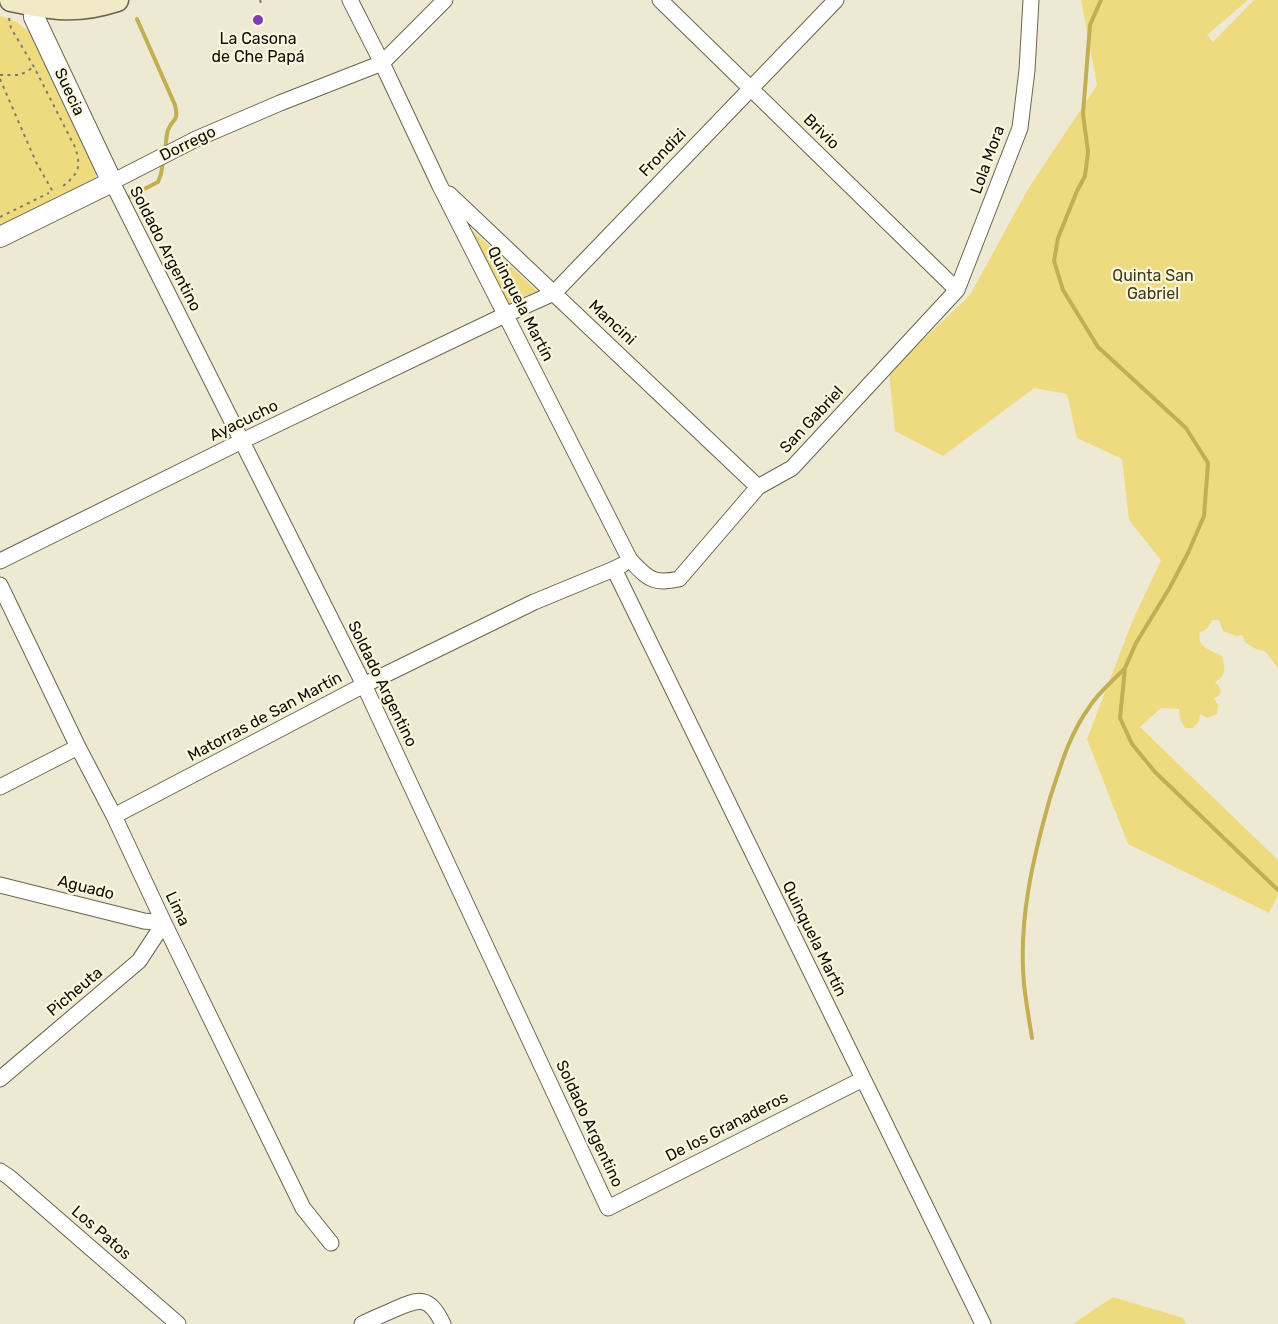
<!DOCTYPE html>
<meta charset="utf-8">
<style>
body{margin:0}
canvas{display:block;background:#eee9d2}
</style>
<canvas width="1278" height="1324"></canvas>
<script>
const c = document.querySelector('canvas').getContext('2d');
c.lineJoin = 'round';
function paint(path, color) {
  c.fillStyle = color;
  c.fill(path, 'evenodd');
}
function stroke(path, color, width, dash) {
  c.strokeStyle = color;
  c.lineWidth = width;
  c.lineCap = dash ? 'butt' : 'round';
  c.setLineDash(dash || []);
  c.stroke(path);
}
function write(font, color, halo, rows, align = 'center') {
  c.font = font + ' Rubik,sans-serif';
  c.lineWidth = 4.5;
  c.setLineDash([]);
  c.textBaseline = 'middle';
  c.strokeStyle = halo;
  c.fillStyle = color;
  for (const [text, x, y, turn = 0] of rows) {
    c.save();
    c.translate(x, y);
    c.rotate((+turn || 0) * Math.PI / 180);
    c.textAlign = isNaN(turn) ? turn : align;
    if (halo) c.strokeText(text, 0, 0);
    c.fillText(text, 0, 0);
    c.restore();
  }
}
paint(new Path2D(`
 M1081 0H1248L1207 35 1213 42 1254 0H1278V668L1265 651 1256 649 1246 643 1242 635 1236 636 1223 631 1219 620H1212C1209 627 1207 630 1200 632 1196 648 1212 650 1222 656 1225 668 1227 676 1215 682 1220 687 1222 690 1219 696L1214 698 1218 705 1217 714 1207 718 1200 714 1199 721 1193 728H1185L1180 719 1179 709 1161 708 1140 727 1278 860V895L1269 913 1128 844 1087 739 1132 622 1161 560 1129 520 1122 459 1077 438 1067 394 1034 388 943 456 895 431 889 372 970 295 1028 189 1097 85Z
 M0 16C17 20 28 29 38 43L97 172 95 180 0 232Z
 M472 230 537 291 508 304Z
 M1113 1297 1183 1318 1186 1324H1075L1074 1323Z`), '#eedb80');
stroke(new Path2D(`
 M1101 0 1090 25 1083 114 1088 152 1085 176 1077 191 1058 238 1054 261 1063 290 1098 347 1186 428 1208 463 1204 516 1188 553 1169 589 1136 643 1125 668 1120 718 1132 744 1155 772 1278 890
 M137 19 175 105C179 123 173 117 168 130 166 136 166 145 165 151
 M125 199 158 182 161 174 163 162
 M1032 1038C1029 1020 1026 1002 1024 984 1018 921 1033 858 1050 798 1061 765 1069 735 1090 706 1099 692 1113 681 1124 669`), '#c2af54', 4);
const minor = new Path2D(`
 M350 0 382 63 440 186 630 560C648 578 652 585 679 579L758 487 792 468 957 290 1020 128 1027 70 1031 0
 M445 0 382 63 280 103 196 139 112 182 364 685 608 1208 863 1079
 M660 0 957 290
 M449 194 758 487
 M0 561 242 441 505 315 554 293 836 0
 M614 569 983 1324
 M0 585 78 747 114 816 164 923 303 1208 331 1243
 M0 787 78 747
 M114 816 364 685 534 602 614 569 622 565
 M0 885 144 921 164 923
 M0 1079 139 961 164 923
 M0 1171 9 1177 178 1324
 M362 1324C372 1319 382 1315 393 1310 419 1298 429 1295 443 1324`);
const tertiary = new Path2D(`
 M0 237 112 182 34 17 35 0`);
const secondary = new Path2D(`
 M11 0C52 9 77 13 117 0`);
stroke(minor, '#68644f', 17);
stroke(tertiary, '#68644f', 22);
stroke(secondary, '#68644f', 25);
stroke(new Path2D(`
 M260 0 261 3
 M9 18 11 28 34 67 75 147C82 168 78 174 62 187
 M0 75H20L34 67
 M0 79 36 162 53 192
 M0 217 49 193`), '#7f7c6c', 2, [3, 4.5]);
stroke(minor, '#fff', 15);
stroke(tertiary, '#fff', 20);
stroke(secondary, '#f1eac7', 22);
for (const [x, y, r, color] of [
 [258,20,6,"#7e3eb2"]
]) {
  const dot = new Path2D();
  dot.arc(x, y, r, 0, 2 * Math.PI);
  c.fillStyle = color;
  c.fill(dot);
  stroke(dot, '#fbf7df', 2);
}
write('16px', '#0f0e06', '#fbf7df', [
 ["La Casona",258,39],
 ["de Che Papá",258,57]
]);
write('16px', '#0f0e06', '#fbf7df', [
 ["Suecia",69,92,65],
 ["Brivio",821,132,44],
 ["Dorrego",188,144,-26],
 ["Frondizi",663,153,-46],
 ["Lola Mora",988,160,-70],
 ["Soldado Argentino",165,249,63],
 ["Quinquela Martín",520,304,63],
 ["Mancini",612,323,43],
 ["San Gabriel",812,420,-47],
 ["Ayacucho",244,421,-26],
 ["Soldado Argentino",382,684,64],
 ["Matorras de San Martín",265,717,-28],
 ["Aguado",86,888,14],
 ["Lima",177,909,65],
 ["Quinquela Martín",814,939,64],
 ["Picheuta",75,992,-40],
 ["Soldado Argentino",589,1124,65],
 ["De los Granaderos",727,1127,-27],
 ["Los Patos",101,1233,41]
]);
write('16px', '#423a12', '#fbf7df', [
 ["Quinta San",1153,276],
 ["Gabriel",1153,294]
]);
</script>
